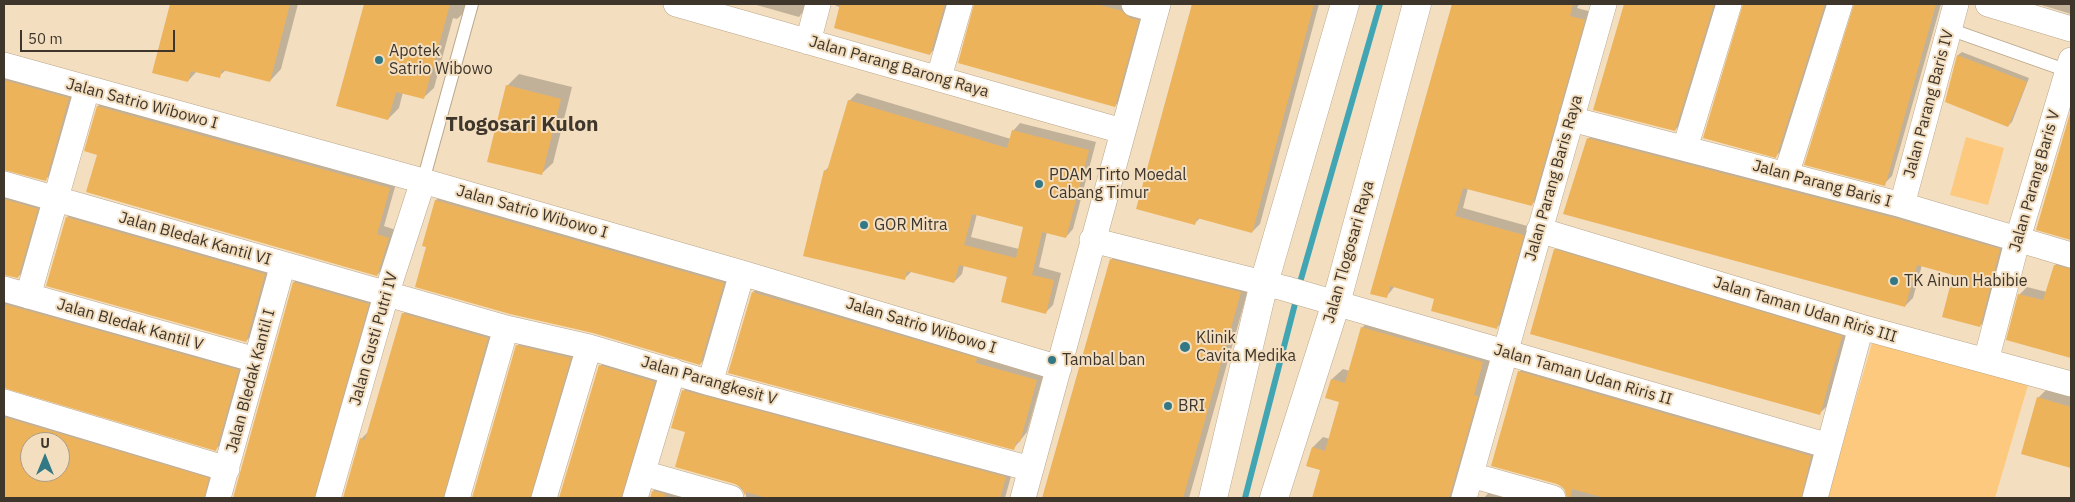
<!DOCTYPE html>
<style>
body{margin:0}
#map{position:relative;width:2075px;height:502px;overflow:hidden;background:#f3dec0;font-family:"IBM Plex Sans",sans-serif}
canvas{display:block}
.frame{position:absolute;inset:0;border:5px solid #3e362b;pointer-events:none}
.north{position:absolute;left:20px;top:432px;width:50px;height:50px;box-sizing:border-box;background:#f3dec0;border:1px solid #ab9b84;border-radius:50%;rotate:0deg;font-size:14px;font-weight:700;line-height:20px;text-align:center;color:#3e362b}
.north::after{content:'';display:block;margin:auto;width:18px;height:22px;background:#327885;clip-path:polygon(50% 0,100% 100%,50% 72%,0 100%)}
.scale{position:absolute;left:20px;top:30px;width:155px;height:22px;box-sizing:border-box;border:2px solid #3e362b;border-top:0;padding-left:6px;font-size:15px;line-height:18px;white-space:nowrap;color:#3e362b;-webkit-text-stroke:4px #f3dec0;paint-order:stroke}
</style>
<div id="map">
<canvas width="2075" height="502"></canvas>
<div class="frame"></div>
<div class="north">U</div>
<div class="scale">50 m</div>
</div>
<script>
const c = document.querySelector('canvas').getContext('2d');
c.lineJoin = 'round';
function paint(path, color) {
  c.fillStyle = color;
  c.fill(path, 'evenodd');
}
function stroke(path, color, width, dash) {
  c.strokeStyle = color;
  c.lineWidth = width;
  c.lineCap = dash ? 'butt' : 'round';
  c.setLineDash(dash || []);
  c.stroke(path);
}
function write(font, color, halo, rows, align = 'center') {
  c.font = font + ' "IBM Plex Sans",sans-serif';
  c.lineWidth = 4;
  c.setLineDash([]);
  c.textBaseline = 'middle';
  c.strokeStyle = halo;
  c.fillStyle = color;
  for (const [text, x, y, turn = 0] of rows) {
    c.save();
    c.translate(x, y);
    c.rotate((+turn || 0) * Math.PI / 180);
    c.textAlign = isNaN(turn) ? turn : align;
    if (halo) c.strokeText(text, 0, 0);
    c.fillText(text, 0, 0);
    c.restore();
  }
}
paint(new Path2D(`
 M1966 137 2004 148 1988 205 1950 195Z
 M1873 340 2028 385 1995 498H1827Z`), '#fcc97f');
paint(new Path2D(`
 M171 4H298L281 69 270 81 226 70 219 76 197 71 188 81 153 72Z
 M365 4H469L468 9 457 19 453 18 434 88 423 98 403 92 399 108 388 119 338 105Z
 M753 4H809L799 17Z
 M833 4H950L938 45 930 54Z
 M975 4H1131L1146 12 1123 97 1115 106 975 8Z
 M1193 4H1319L1260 224 1252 232 1200 218 1194 224 1137 208Z
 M1453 4H1579L1577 8 1592 12 1540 196 1531 205 1468 188 1463 208 1531 227 1505 320 1496 328 1436 298 1395 286 1386 297 1371 293Z
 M1625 4H1719L1683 122 1675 130 1594 109Z
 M1744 4H1830L1784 148 1776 156Z
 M1855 4H1941L1892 176 1884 184Z
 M2038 4H2071V14Z
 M1962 52 2029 78 2012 122 2008 126 1946 101 1958 55Z
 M4 67 77 90 53 172 45 180 4 169Z
 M519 74 572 87 553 163 541 174 507 86Z
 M857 93 1011 139 1013 131 1020 123 1096 142 1073 229 1066 237 1047 232 1039 267 1061 273 1053 305 1046 312 1009 277 964 265 962 274 954 282 912 271 904 279 825 171 830 165 849 101ZM977 214 1025 226 1019 249 971 237Z
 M106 98 397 180 384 226 396 230 385 267 377 275 98 154 86 150 98 106Z
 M2071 114V239L2037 229Z
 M1596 131 2008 241 1988 318 1980 326 1955 274 1922 265 1913 298 1905 306 1588 139Z
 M4 187 45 201 26 269 18 277 4 274Z
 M444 192 731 275 708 356 700 364 424 245 436 200Z
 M75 209 272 266 254 333 246 341 67 217Z
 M1563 242 1849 329 1828 405 1820 413 1555 250Z
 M1120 251 1250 283 1189 498H1044L1111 260Z
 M2063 258 2071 259V356L2008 339 2019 295 2027 287 2047 292 2055 265Z
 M302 274 376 296 324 498H234L294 282Z
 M761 284 1044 373 1027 432 1014 448 753 292Z
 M4 292 246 362 224 441 216 449 8 387 4 388Z
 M411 306 495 330 453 498H344L361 439 369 431 403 314Z
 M1372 317 1493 352 1456 498H1313L1321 469 1307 466 1313 447 1323 437 1330 439 1341 401 1332 379 1343 369 1350 371 1362 328Z
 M525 338 578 350 540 498H473L517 346Z
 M608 358 662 374 631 498H560L600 366Z
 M1528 363 1819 447 1807 498H1568V493L1558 483 1519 372Z
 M692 382 1013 469 1005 498H746V494L687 431 684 390Z
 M2049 387 2071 393V467L2022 453 2038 398Z
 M4 405 216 471 214 498H4ZM30 442H60V472H30Z
 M661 483 714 498H650L653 491Z
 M1494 486 1539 498H1484Z`), '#0003');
stroke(new Path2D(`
 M1299 286 1380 4
 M1245 498 1297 296`), '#41a5b4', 6);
paint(new Path2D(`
 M170 4H290L270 82 222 70 220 78 191 71 188 82 152 73Z
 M364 4H450L424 99 396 92 388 120 336 106Z
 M840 4H945L930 55 834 28Z
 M974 4H1096L1122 11 1130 18 1139 20 1115 107 958 63Z
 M1192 4H1314L1252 233 1197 218 1195 225 1136 209Z
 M1452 4H1573L1570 16 1585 20 1532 206 1463 188 1455 216 1524 235 1497 329 1431 311 1434 299 1390 286 1387 298 1370 294Z
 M1624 4H1714L1675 131 1593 110Z
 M1743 4H1825L1776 158 1703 138Z
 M1854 4H1936L1885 186 1804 165Z
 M1957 55 2027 82 2008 127 1945 102Z
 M4 80 69 98 46 181 4 170Z
 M506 85 561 99 542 175 487 162Z
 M848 100 1007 148 1012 130 1089 150 1066 238 1042 232 1032 275 1054 280 1046 314 1001 302 1007 277 959 265 954 283 907 271 905 280 803 256 824 170 827 171ZM972 214 1023 227 1016 258 964 245Z
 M97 106 390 188 377 234 389 238 377 276 86 192 97 155 84 151Z
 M2071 110V240L2036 230Z
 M1587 138 1898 219 2000 249 1980 327 1942 317 1953 275 1917 265 1905 307 1563 214Z
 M4 199 38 209 18 278 4 275Z
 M435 200 724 283 700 365 593 333 510 314 415 287 426 247 422 246Z
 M66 217 265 274 246 342 46 286Z
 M1554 249 1842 336 1820 415 1530 334Z
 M1110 259 1241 292 1183 498H1042Z
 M2054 265 2071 269V358L2006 340 2018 294 2043 300Z
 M293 282 369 304 314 498H233Z
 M752 292 977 358 976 363 1037 380 1020 442 1017 441 1014 450 728 373Z
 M4 304 239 370 216 451 4 388Z
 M402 313 488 338 443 498H343L360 438 365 440Z
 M1361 327 1483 362 1474 395 1478 396 1449 498H1312L1320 470 1306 466 1312 447 1325 451 1339 402 1325 398 1331 379 1345 383Z
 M516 345 571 358 530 498H472Z
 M599 365 655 382 621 498H559Z
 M1518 371 1811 456 1801 498H1605L1572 489 1570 498H1567L1564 488 1557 484 1491 466Z
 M682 390 1006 477 1000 498H767L746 492 745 496 742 488 735 484 675 467 685 432 671 428Z
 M2037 397 2071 407V468L2021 454Z
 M4 417 209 478 204 498H4ZM30 442H60V472H30Z
 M652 491 665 494V498H650Z`), '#ecb35a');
const service = new Path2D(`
 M1949 29 2068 71
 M423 181 472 4`);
const minor = new Path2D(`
 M676 4 1122 131
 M1134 4 1156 10
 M1988 4 2071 29
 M808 42 818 4
 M4 65 423 181 742 273 1059 368
 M939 77 960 4
 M1571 119 1902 205 2071 255
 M1685 148 1729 4
 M1786 175 1840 4
 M4 184 506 328 589 347 710 383 1031 469
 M1902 205 1956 4
 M1539 230 1861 327 2071 384
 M1092 240 1287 289 1829 446
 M4 289 256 360
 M28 296 87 89
 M1986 361 2018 238 2071 60
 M710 383 742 273
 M4 402 227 469
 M643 473 731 498
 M1471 475 1553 498
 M218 498 283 264
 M328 498 387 292 423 181
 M457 498 506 328
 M544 498 589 347
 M635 498 673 371
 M1023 498 1158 4
 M1464 498 1604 4
 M1815 498 1861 327`);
const tertiary = new Path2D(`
 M1213 498 1264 283 1345 4
 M1274 498 1336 303 1417 4`);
stroke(service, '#bba78b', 14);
stroke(minor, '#bba78b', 26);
stroke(tertiary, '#bba78b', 29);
stroke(service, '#fff', 12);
stroke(minor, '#fff', 25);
stroke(tertiary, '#fff', 28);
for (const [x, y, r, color] of [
 [379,60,5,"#327885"],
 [1039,184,5,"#327885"],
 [864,225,5,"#327885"],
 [1894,281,5,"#327885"],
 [1185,347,6,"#327885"],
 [1052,360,5,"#327885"],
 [1168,406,5,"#327885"]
]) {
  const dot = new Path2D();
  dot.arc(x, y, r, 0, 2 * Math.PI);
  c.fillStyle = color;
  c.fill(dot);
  stroke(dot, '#f3dec0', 2);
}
write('16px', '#3e362b', '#f3dec0', [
 ["Apotek",389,51],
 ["Satrio Wibowo",389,69],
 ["PDAM Tirto Moedal",1049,175],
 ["Cabang Timur",1049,193],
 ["GOR Mitra",874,225],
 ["TK Ainun Habibie",1904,281],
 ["Klinik",1196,338],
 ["Cavita Medika",1196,356],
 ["Tambal ban",1062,360],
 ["BRI",1178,406]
], 'left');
write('16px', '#3e362b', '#f3dec0', [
 ["Jalan Parang Barong Raya",899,67,16],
 ["Jalan Satrio Wibowo I",142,104,15],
 ["Jalan Parang Baris IV",1929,104,-75],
 ["Jalan Parang Baris Raya",1554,178,-74],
 ["Jalan Parang Baris V",2035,181,-74],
 ["Jalan Parang Baris I",1822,184,15],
 ["Jalan Satrio Wibowo I",532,212,16],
 ["Jalan Bledak Kantil VI",195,239,16],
 ["Jalan Tlogosari Raya",1349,252,-74],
 ["Jalan Taman Udan Riris III",1805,310,17],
 ["Jalan Bledak Kantil V",130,325,16],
 ["Jalan Satrio Wibowo I",921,326,17],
 ["Jalan Gusti Putri IV",374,339,-74],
 ["Jalan Taman Udan Riris II",1583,375,16],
 ["Jalan Bledak Kantil I",251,381,-75],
 ["Jalan Parangkesit V",709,381,16]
]);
write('bold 21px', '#3e362b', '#f3dec0', [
 ["Tlogosari Kulon",522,125]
]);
</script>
